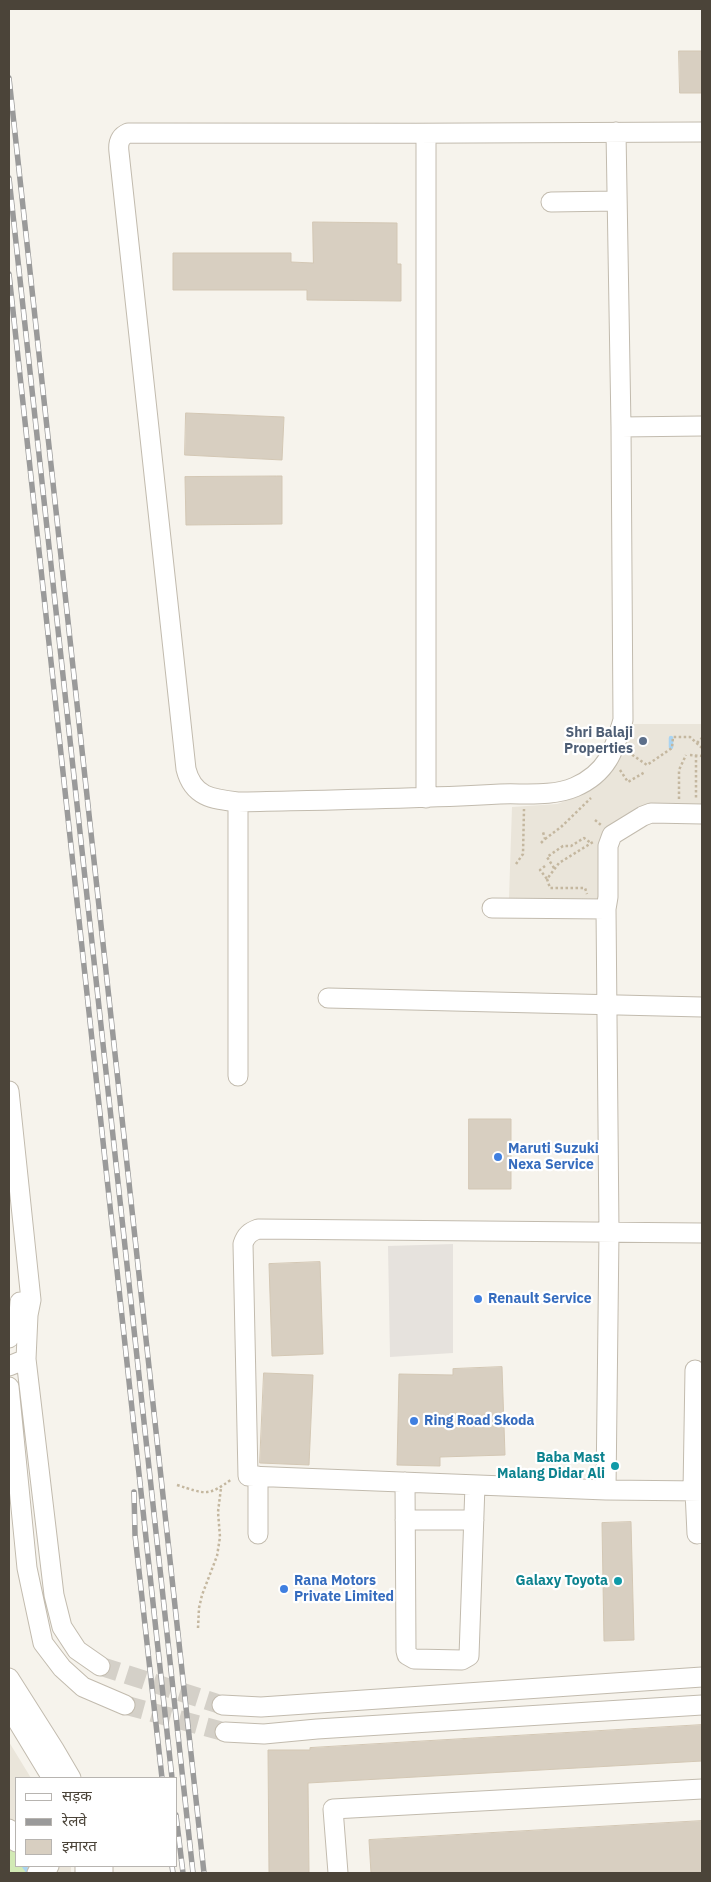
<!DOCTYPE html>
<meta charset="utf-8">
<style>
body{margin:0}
#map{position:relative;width:711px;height:1882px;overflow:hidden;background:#f6f3ec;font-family:"IBM Plex Sans","Noto Sans Devanagari",sans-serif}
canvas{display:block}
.frame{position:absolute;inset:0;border:10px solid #4b4439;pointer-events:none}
.legend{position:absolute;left:15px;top:1777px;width:162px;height:90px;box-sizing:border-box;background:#fff;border:1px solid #b7b4b0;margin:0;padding:6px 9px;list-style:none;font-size:15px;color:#4b4439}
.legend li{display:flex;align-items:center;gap:10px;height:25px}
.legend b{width:25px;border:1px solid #b7b4b0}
</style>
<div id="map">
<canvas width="711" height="1882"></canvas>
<div class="frame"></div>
<ul class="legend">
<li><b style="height:6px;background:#fff"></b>सड़क</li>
<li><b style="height:6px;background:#9a9a9a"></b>रेलवे</li>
<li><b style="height:14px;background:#d8cfc1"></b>इमारत</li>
</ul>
</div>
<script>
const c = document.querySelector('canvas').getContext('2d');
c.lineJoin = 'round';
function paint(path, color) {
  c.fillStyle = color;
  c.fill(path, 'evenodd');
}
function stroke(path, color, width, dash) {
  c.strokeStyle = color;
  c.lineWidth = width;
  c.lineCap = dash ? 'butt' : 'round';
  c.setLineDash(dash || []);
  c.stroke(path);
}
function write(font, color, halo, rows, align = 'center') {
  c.font = font + ' "IBM Plex Sans",sans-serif';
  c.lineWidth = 4.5;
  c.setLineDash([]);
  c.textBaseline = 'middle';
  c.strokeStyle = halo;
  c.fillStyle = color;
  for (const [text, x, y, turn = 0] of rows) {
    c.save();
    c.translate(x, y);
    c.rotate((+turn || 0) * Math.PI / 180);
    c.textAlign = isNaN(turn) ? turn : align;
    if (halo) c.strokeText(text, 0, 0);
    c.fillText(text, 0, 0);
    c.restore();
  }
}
paint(new Path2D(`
 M630 724H702V804L657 805 616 824 599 899 509 898 512 807 557 804 580 796 605 778 621 755Z
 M9 1742 31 1778H16V1866H71V1873H9Z`), '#eae5da');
paint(new Path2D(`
 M453 1244V1353L390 1357 388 1246Z`), '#e6e2dd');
paint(new Path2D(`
 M9 1841 16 1853V1866H24L29 1873H9Z`), '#d2eab5');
stroke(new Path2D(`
 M671 747V738
 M24 1866 29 1873`), '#a9d4f2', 4.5);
const building = new Path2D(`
 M679 51H702V93H680Z
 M313 222 397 223V264H401V301L307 300V290H173V253H291V262L313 263Z
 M186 413 284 417 282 460 185 455Z
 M277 476H282V524L186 525 185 477Z
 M469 1119H511V1189H469Z
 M320 1262 323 1354 272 1356 269 1264Z
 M502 1367 505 1455 440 1457V1466L397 1465 399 1374 453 1375V1369Z
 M264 1373 313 1375 309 1465 260 1463Z
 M631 1522 634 1640 604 1641 602 1523Z
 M702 1725V1761L308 1783 309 1873H269L268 1750H310V1748Z
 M702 1821V1873H371L369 1840Z`);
paint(building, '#d8cfc1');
stroke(building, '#d3c7b4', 1);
stroke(new Path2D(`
 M100 1666 222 1705
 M125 1705 225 1732`), '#d4d0c8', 19, [19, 9]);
const minor = new Path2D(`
 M616 132 621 427 623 720C614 751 607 773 575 787 552 797 524 793 500 794 412 799 325 800 238 802 212 799 193 797 186 769L119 152C118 144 119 137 128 133 319 134 511 133 702 132
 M426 134V798
 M551 202 617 201
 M621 427 702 426
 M492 908 606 909
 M328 998 702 1007
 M238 1076V802
 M9 1091 31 1300 28 1315 26 1359 54 1595 62 1627 77 1650 100 1666
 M702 1233 258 1229C250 1232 246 1235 243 1244L248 1476 606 1490 702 1491
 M9 1338 19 1314 20 1302
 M9 1366 26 1359
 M9 1387 27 1568 43 1643 62 1668 83 1687 125 1705
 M405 1482 406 1651 407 1655 414 1659 462 1660 469 1656 475 1485
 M606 1490 609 1232 606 909 608 897V846L612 835 643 816 651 813 702 814
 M693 1491 695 1370
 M695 1491 697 1534
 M405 1520H474
 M258 1534V1476
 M9 1678 54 1749 71 1778
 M222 1705 261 1707 702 1677
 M9 1707 52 1778
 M225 1732 264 1734 317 1729 702 1705
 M9 1829 16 1842
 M37 1873 49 1866
 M85 1873V1866
 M103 1873V1866
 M338 1873 333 1809 702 1789`);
stroke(minor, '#c2bbae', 21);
stroke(new Path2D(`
 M697 743 702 738
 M628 752 647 765 672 748 673 737H690L702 748
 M690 755 702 756
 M696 755V800
 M620 770 628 782 645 772
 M679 799V770L686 755
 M595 820 601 825
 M545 839 561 827 591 798
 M541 843 545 839 543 832
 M516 864 523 854 524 809
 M545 866 540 870 547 879 559 863 593 842
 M554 868 547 857 563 846H571L584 838 591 843
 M547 879 550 888H585L587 894
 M177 1485C206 1494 207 1497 232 1479
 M198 1628 199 1608 202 1595 217 1556 220 1537 218 1512 221 1488`), '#c4b79f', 2.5, [2.5, 2.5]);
stroke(minor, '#fff', 19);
const rail = new Path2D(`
 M9 78 204 1873
 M9 178 193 1873
 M9 274 172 1778
 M134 1492 135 1535 162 1778
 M176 1815 183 1873
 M172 1866 173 1873`);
stroke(rail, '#9a9a9a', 5.5);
stroke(rail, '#fff', 4, [11]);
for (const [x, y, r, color] of [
 [643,741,5,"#5c6f8a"],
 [498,1157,5,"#3f7fe0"],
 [478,1299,5,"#3f7fe0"],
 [414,1421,5,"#3f7fe0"],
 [615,1466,5,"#0f9aa8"],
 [618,1581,5,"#0f9aa8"],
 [284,1589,5,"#3f7fe0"]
]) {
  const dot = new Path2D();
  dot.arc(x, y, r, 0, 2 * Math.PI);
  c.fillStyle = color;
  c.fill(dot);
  stroke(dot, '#fff', 2);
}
write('bold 14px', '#4e5e75', '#fff', [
 ["Shri Balaji",633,733],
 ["Properties",633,749]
], 'right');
write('bold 14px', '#366cbe', '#fff', [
 ["Maruti Suzuki",508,1149],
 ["Nexa Service",508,1165],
 ["Renault Service",488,1299],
 ["Ring Road Skoda",424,1421],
 ["Rana Motors",294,1581],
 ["Private Limited",294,1597]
], 'left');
write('bold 14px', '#0d838f', '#fff', [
 ["Baba Mast",605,1458],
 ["Malang Didar Ali",605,1474],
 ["Galaxy Toyota",608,1581]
], 'right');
</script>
